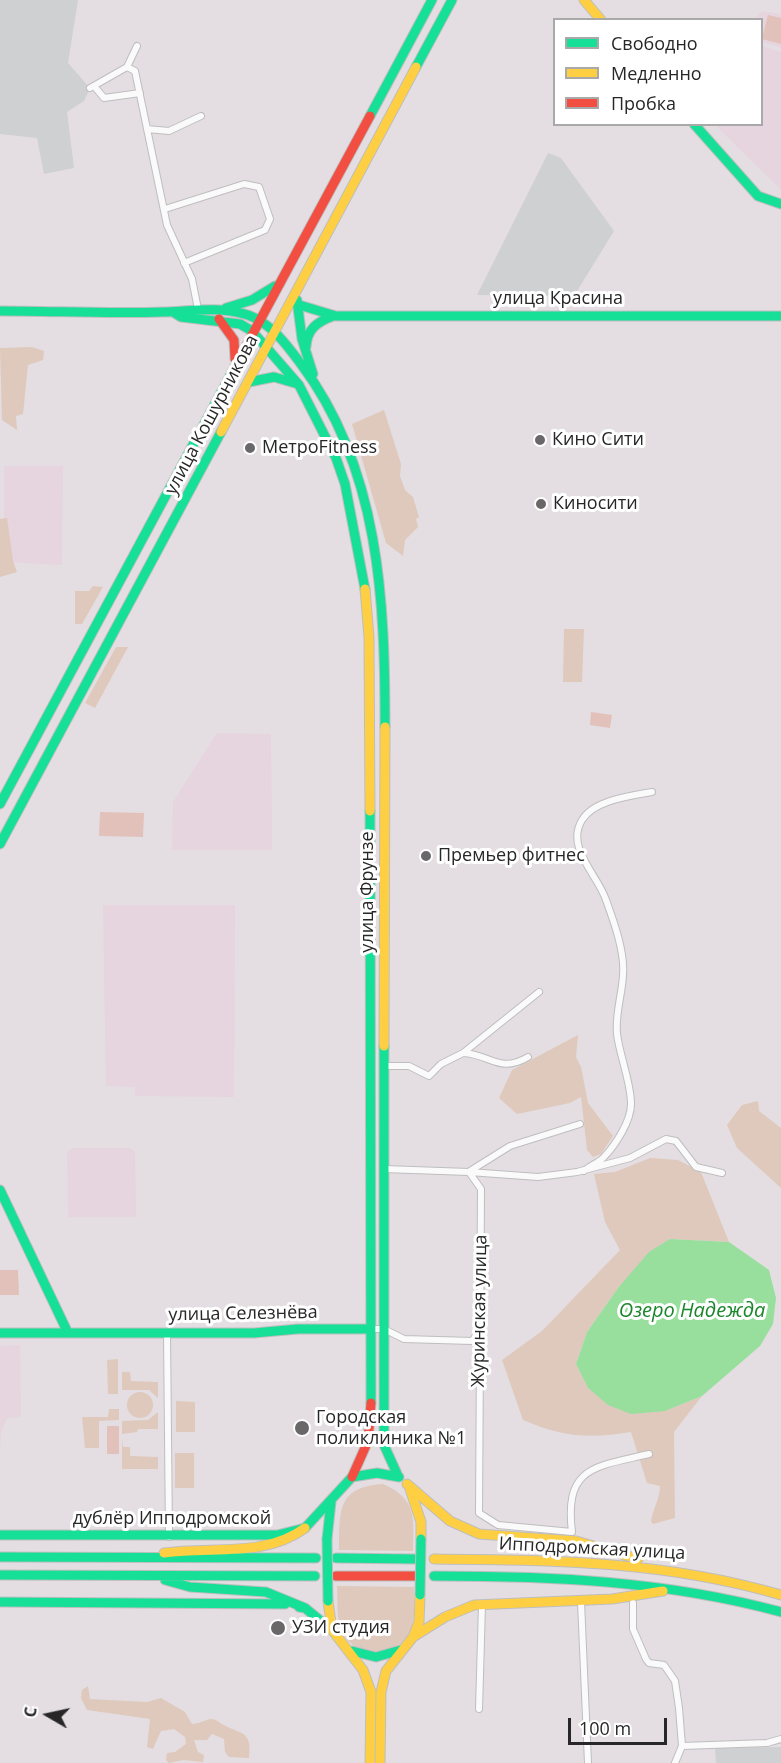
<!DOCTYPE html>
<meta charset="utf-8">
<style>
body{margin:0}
#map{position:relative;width:781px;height:1763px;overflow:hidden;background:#e4dee2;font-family:"Open Sans",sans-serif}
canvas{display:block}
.legend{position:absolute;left:553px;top:18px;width:210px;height:108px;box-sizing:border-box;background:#fff;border:2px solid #a9a9a9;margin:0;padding:8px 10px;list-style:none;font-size:18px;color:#272727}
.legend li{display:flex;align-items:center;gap:12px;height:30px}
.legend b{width:30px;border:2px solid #a9a9a9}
.north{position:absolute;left:18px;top:1685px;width:60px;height:60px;-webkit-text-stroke:4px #fff;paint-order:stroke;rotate:279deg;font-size:16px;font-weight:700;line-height:24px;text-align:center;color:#272727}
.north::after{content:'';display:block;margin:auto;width:21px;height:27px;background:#272727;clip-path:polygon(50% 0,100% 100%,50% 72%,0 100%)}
.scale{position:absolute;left:568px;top:1718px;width:99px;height:27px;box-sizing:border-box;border:3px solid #272727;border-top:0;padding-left:8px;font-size:18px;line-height:21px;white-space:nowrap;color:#272727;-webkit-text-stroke:4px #fff;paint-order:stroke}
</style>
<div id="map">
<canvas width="781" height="1763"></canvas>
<ul class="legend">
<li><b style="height:8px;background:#16e098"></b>Свободно</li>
<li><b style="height:8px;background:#ffcf43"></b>Медленно</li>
<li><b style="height:8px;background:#f24e42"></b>Пробка</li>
</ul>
<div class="north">С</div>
<div class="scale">100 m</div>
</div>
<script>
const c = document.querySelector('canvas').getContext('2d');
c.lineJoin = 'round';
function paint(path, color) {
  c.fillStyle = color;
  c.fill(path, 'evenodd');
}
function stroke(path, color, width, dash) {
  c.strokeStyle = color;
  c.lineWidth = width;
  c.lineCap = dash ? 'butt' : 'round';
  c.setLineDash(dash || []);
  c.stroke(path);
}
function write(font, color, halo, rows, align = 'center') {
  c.font = font + ' "Open Sans",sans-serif';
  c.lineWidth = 6;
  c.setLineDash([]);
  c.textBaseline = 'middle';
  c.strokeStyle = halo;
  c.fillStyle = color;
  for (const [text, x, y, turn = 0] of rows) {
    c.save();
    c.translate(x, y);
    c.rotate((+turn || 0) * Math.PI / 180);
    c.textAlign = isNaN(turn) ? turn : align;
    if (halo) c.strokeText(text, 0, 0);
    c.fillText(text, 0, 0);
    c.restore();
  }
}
paint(new Path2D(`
 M0 0H78L68 63 90 88 84 101 67 112 74 168 44 174 37 138 0 134Z
 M548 153 561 158 614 231 574 296 477 295Z
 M781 1747V1763H716L715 1748Z`), '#cfd0d2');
paint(new Path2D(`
 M762 11 781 14V48L762 42V20H754Z
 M762 46 781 52V190L715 125 762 124Z
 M4 466H63L62 565 4 562Z
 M217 733 271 734 272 850H172L173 802Z
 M103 905H235L234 1097 135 1096V1087L106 1086Z
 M73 1148H130L135 1152 136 1217H68L67 1152Z
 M20 1345 21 1417 7 1418 1 1433 0 1454V1346Z`), '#e6d4de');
paint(new Path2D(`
 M32 347 44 351 43 360 28 365 23 414 16 416 17 430 2 420 0 348Z
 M384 410 401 464 400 476 405 490 413 497 419 517 416 519 418 527 405 540 403 556 386 543 352 424Z
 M7 518 13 561 17 572 0 577V519Z
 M93 586 103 587 82 624H75V591H89Z
 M564 629H584L582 682H563Z
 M116 647H128L95 708 85 703Z
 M578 1035 576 1057 581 1067 588 1103 613 1136 601 1154 593 1157 587 1150 581 1097 570 1103 517 1114 499 1098 512 1070Z
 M758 1101 759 1111 781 1128V1188L737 1148 727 1125 742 1105Z
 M650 1158 678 1160 701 1172 729 1242 670 1239 618 1288 587 1332 576 1364 588 1388 608 1404 665 1411 702 1396 674 1432 675 1518 653 1524 651 1521C653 1509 660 1498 660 1486L647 1483 631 1432C590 1439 562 1437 523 1420L502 1360 542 1331 620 1250 605 1222 594 1174 615 1172Z
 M118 1359V1394H108L107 1360Z
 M122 1372H130L131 1381 158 1382V1398L149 1390H122Z
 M127 1405a13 13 0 1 1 26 0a13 13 0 1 1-26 0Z
 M176 1401 195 1402V1432H176Z
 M109 1409H119V1420L99 1421V1448H85L82 1417H108Z
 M158 1412V1429H138L137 1432 122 1434V1421L148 1420Z
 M122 1439 123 1447H130V1456L158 1457V1469H122Z
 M175 1453H194V1488H175Z
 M383 1484C417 1499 414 1518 413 1551L339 1550C340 1512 336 1487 383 1484Z
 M337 1586 414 1587C414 1600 416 1617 411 1629 399 1659 357 1661 342 1632 336 1619 338 1600 337 1586Z
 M88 1686 90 1699 147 1702 161 1698 185 1712 192 1724C199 1724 204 1720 211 1719 217 1719 219 1723 224 1725 242 1735 252 1730 249 1758L229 1757 225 1752 224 1739 212 1734 207 1740H194L198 1752 204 1755 203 1762 183 1760 169 1763 166 1760 167 1753 175 1752 186 1744 185 1737 174 1729 161 1731 153 1749 147 1747 150 1719 87 1710 81 1698 82 1690Z`), '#dec9bc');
paint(new Path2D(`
 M768 15 781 18V44L762 39Z
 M591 712 612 715 610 728 590 725Z
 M100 812 144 813 143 837 99 836Z
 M0 1270H18L19 1295H0Z
 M107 1426H119V1454H107Z`), '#e1c1ba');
paint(new Path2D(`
 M670 1239 729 1242 769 1270 776 1298 773 1324 760 1346 702 1396 665 1411 631 1414 608 1405 588 1388 576 1364 587 1332 618 1288 649 1252Z`), '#98df9d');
const street = new Path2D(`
 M127 67 137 46
 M94 86 104 98 140 93
 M90 88 127 67 135 71 167 225 192 279 198 309
 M147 129 169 131 201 116
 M165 209 244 184 259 187 270 219 265 230 184 263
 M528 1057C499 1074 490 1054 463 1053L539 992
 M384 1066H409L429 1076 441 1064 463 1053
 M384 1169 469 1172 481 1189 479 1513 498 1525 572 1532C564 1466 595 1467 649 1454
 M470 1171 510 1146 580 1124
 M584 1171C589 1166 598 1163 603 1158 615 1146 632 1120 631 1102 630 1079 620 1057 617 1034 615 1014 622 995 623 975 625 952 614 922 606 900 598 875 565 848 582 820 594 800 630 796 652 792
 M469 1172 538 1177 577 1172 630 1158 666 1139 676 1141 696 1167 722 1173
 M370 1329H384L404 1339 472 1341 479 1332
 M167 1333 169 1537
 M581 1602 588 1763
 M633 1603V1629L646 1659 649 1663 664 1665 675 1681 679 1708 682 1746 675 1763
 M479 1709 482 1605
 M682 1746 767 1743 781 1739`);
const fast = new Path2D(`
 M416 67 452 0
 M370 116 432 0
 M694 124 758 196 781 204
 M297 300 302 339 313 374
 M296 304 336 316H781
 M226 308 252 300 275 286
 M0 311C54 311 109 314 163 312 192 311 219 306 248 315 271 323 287 345 301 364 380 469 385 602 385 727
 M173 312 181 317 240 324 252 331 299 385 336 458 345 484 365 589
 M306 347C307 329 317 322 333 316
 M249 382 274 377 298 384
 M0 804 237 363
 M370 811 371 1403
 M0 844 221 432
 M384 1046V1445L398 1476
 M0 1190 68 1333
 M0 1333H254L298 1329H370
 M0 1535H277L305 1528 352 1477 377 1473 399 1477
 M327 1539 331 1502
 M0 1557 316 1558
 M336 1558 415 1559
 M0 1575 315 1576
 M434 1576C552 1576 667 1581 781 1612
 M165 1580 190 1587 266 1592 305 1608
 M0 1602 285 1604
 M299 1607 305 1608 332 1630
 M352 1651 376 1657 401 1650`);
const slow = new Path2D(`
 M584 0 601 20
 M221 432 416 67
 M365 589 369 637 370 811
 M384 1046 385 727
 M407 1484 450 1521 479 1534 576 1541 638 1559
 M410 1489 421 1522V1539
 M164 1553C212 1546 264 1558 305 1528
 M434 1559C554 1560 665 1561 781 1595
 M328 1601 332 1630 363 1670 371 1692 370 1763
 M413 1637 445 1617 474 1605 612 1599 663 1591
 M380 1763 381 1692 386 1671 413 1637 419 1622 420 1595`);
const jam = new Path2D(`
 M219 319 234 340 235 359
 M237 363 370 116
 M352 1477 368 1441 371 1403
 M336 1576H415`);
stroke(street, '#bebebf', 8);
stroke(fast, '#bebebf', 11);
stroke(slow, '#bebebf', 11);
stroke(jam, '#bebebf', 11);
stroke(street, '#fbfafb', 6);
stroke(fast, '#16e098', 9);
stroke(slow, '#ffcf43', 9);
stroke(jam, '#f24e42', 9);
const fastBridge = new Path2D(`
 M327 1539 328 1601
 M420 1595 421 1539`);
stroke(fastBridge, '#bebebf', 11, []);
stroke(fastBridge, '#16e098', 9);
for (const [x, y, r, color] of [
 [540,440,6,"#696768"],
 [250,448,6,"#696768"],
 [541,504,6,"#696768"],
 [426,856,6,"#696768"],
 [302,1428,8,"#696768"],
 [278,1628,8,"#696768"]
]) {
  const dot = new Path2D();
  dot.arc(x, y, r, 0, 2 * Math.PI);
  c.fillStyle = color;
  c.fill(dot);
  stroke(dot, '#fff', 2);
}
write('18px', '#272727', '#fff', [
 ["улица Красина",558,299],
 ["улица Кошурникова",212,415,-62],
 ["улица Фрунзе",368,892,-90],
 ["Журинская улица",480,1311,-89],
 ["улица Селезнёва",243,1314,-1],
 ["дублёр Ипподромской",172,1519],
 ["Ипподромская улица",592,1549,3]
]);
write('18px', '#272727', '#fff', [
 ["Кино Сити",552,440],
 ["МетроFitness",262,448],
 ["Киносити",553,504],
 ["Премьер фитнес",438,856],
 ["Городская",316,1418],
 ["поликлиника №1",316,1439],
 ["УЗИ студия",292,1628]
], 'left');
write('italic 20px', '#1c862c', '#fff', [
 ["Озеро Надежда",692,1311]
]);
</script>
